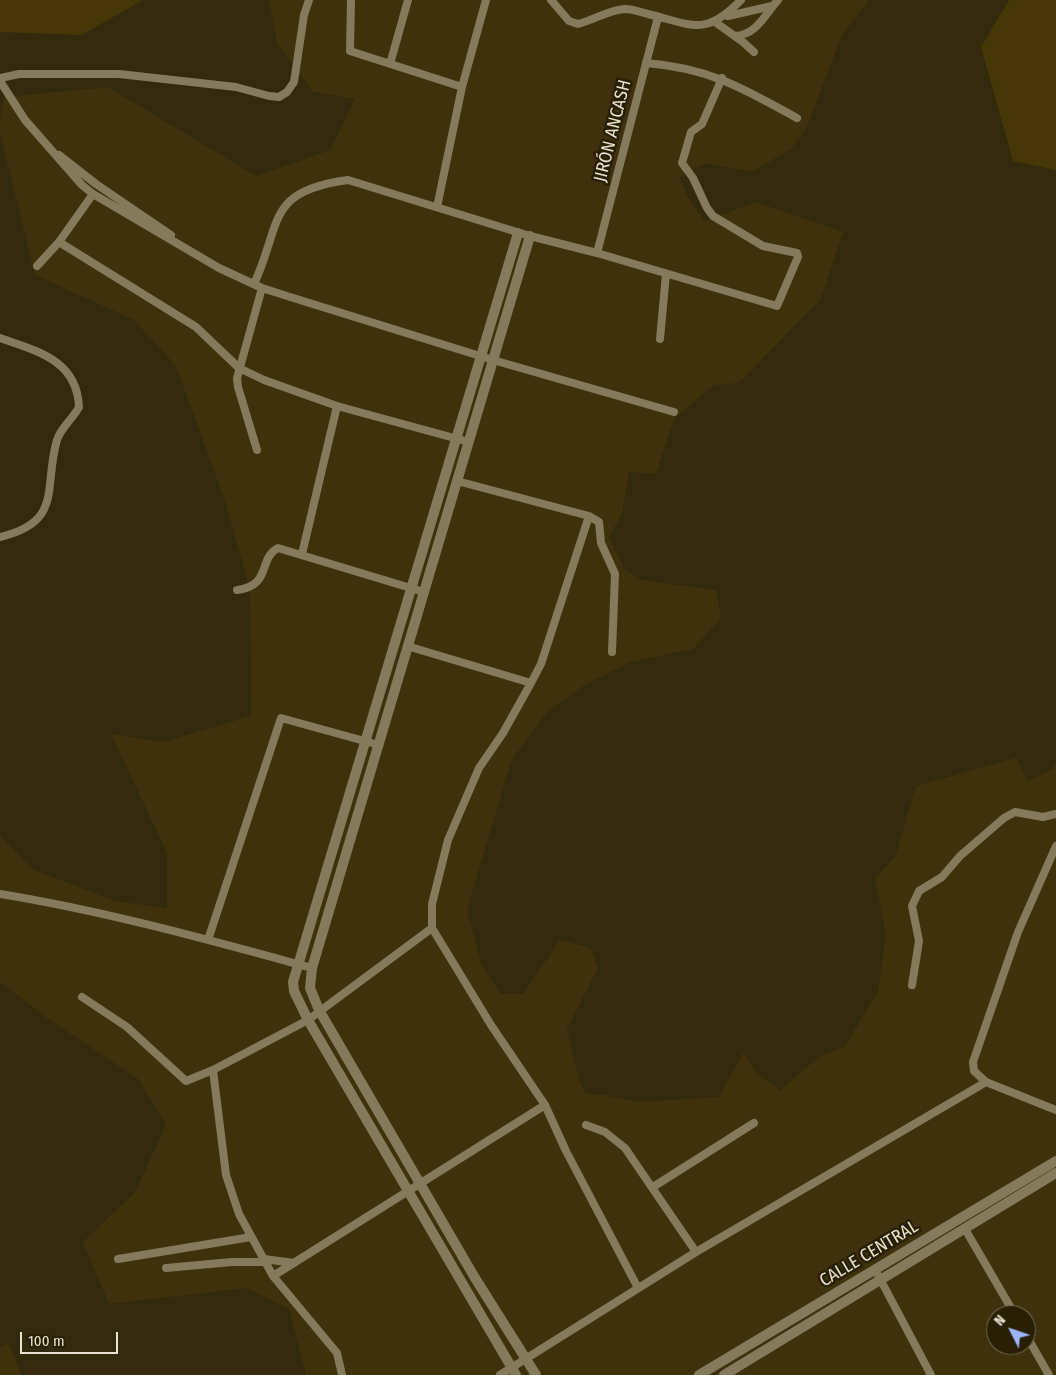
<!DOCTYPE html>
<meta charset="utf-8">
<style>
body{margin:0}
#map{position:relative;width:1056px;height:1375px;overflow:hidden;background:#33290c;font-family:"Fira Sans Condensed",sans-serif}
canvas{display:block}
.north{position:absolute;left:986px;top:1305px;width:50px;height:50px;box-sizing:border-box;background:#291f03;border:1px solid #756d55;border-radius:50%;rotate:311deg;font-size:14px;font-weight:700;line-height:20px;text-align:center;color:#e7e2d1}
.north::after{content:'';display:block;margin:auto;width:18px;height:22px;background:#9db4fd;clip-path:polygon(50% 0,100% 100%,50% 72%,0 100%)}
.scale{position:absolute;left:20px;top:1332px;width:98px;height:22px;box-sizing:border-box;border:2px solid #e7e2d1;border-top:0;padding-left:6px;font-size:15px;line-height:18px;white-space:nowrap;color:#e7e2d1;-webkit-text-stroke:4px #291f03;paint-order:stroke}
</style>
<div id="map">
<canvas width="1056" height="1375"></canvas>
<div class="north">N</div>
<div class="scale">100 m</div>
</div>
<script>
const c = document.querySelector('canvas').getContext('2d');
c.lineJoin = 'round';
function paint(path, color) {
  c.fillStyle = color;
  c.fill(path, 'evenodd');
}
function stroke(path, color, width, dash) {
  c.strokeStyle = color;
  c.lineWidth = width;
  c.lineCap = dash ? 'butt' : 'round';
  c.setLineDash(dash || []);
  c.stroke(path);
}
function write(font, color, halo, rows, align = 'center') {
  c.font = font + ' "Fira Sans Condensed",sans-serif';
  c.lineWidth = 5;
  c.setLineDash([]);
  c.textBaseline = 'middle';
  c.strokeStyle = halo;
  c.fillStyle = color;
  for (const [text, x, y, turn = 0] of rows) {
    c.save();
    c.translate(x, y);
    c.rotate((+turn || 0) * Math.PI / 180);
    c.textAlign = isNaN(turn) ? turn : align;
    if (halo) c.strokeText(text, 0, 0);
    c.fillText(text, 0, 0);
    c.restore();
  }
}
paint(new Path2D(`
 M269 0H869L842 35 807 127 791 149 752 172 705 163 679 178 691 203 705 221 756 202 843 232 821 299 739 383 714 385 674 419 656 474 629 472 622 514 609 537 624 568 641 580 716 590 721 618 693 649 631 662 585 685 547 712 511 761 467 910 482 966 501 994H523L560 940 591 948 598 968 567 1029 579 1080 586 1094 605 1095 636 1102 719 1097 743 1053 758 1074 780 1090 819 1057 845 1046 878 991 886 935 875 878 895 857 916 786 1016 758 1028 781 1053 769 1056 762V1375H306L289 1309 246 1288 109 1304 83 1242 135 1192 166 1125 138 1079 47 1018 0 982V835L32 869 115 901 167 908V853L111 734 163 742 251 716 250 589 224 498 176 366 134 320 35 275 0 134V119L4 97 108 87 256 176 330 150 355 99 313 92 277 43ZM996 1315H1026V1345H996Z
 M8 1342 22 1375H0V1347Z`), '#3e310b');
paint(new Path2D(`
 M0 0H143L82 35 0 32Z
 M1009 0H1056V170L1013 161 981 47Z`), '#453707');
stroke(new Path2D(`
 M351 0 350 51 462 87
 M551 0 569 21 578 24C593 20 609 10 625 9 632 9 641 12 648 14 693 25 705 37 741 0
 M728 16 772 6
 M715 22 743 42 754 52
 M735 36C757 35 765 14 778 0
 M646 63C709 68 743 88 797 118
 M390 64 408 0
 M0 78 19 74H119L236 87 269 96 279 97 287 92 294 82 304 15 309 0
 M0 81 25 120 82 185 93 194 219 268 262 288 287 296 493 360 674 412
 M59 155 96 184 171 235
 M93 194 59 242 196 327 239 368 264 380 337 406 469 442
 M437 207 462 87 486 0
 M597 253 658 17
 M37 266 59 242
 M254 284C282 224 265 191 348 180L530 236 597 253 777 306 798 257 797 253 763 246 713 216 707 208 693 178 682 163 691 132 702 124 722 78
 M0 338C37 351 77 360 79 407 73 419 61 427 57 440 43 487 64 522 0 537
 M660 339 666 274
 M257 450 238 387 237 378 262 288
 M457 481 589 516 599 522 601 543 615 574 612 652
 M302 554 337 406
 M237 590C272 586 258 558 278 548L424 592
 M407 646 531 683 541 664 589 516
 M531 683 503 733 479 768 448 840 432 904V928L491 1025 545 1105 566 1151 638 1288
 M1056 846 1018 932 973 1062 974 1071 986 1082 1056 1110
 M0 894C105 911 209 940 312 968
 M208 940 281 718 379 745
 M912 985 919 941 912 906 919 891 942 877 960 856 1004 818 1015 812 1043 817 1056 814
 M82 997 127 1027 186 1081 213 1070 308 1020 432 928
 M213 1070 226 1175 239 1214 273 1276 337 1353 342 1375
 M586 1125 605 1132 625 1148 696 1252
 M653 1187 754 1123
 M965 1229 1015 1315
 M118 1259 251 1237
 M264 1259 294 1263
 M166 1268 232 1262H265
 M878 1275 931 1375
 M273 1276 545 1105
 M1026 1335 1049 1375
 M500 1375 696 1252 986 1082`), '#857a5c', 8);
stroke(new Path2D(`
 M530 236 312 968 310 988 319 1010 475 1278 536 1375
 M516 1375 308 1020 294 991 293 982 518 233
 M699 1375 1056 1161
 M724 1375 1056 1173`), '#857a5c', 10);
write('18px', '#e7e2d1', '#291f03', [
 ["JIRÓN ANCASH",613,131,-76],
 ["CALLE CENTRAL",869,1254,-31]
]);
</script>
